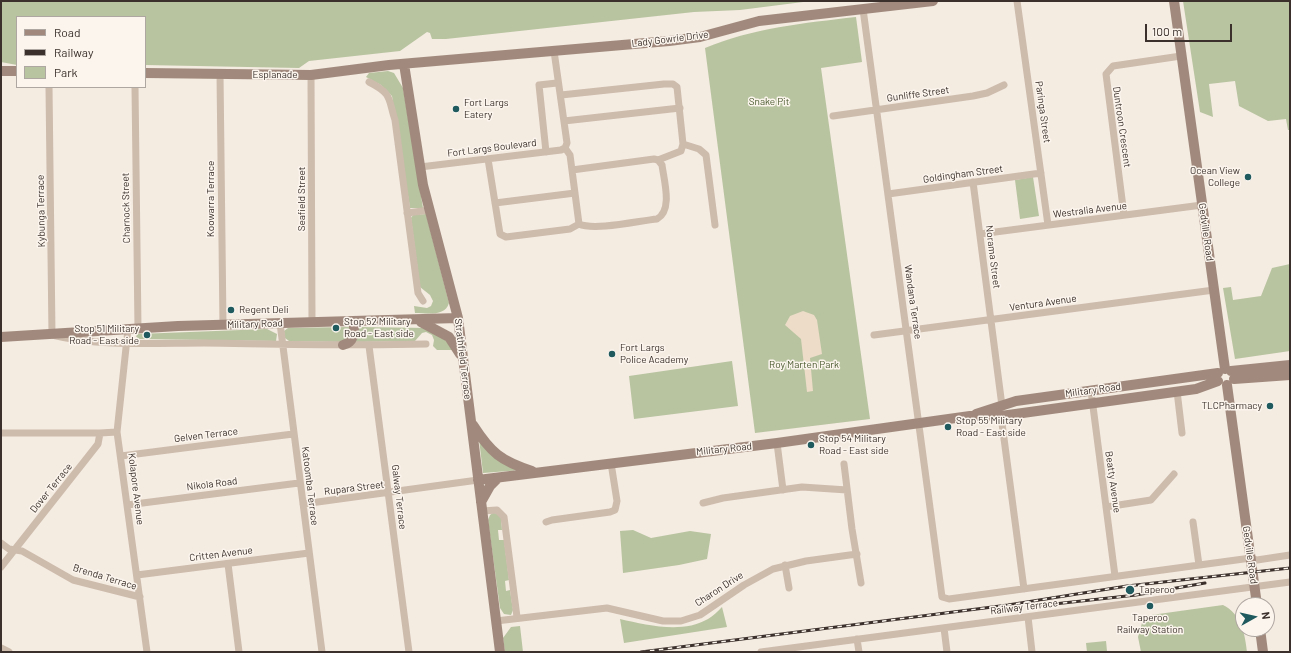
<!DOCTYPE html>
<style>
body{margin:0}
#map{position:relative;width:1291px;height:653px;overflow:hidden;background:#f4ebe1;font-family:Barlow,sans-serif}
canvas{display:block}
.frame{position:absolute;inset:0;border:2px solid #3b302b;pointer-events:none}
.legend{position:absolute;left:16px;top:16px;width:130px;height:72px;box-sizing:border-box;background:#fbf5ee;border:1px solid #aea6a0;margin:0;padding:5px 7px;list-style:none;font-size:12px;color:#3b302b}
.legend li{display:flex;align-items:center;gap:8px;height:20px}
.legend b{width:20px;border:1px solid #aea6a0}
.north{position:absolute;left:1235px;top:597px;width:40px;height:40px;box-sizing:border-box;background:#fbf5ee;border:1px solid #aea6a0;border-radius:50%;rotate:82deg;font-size:11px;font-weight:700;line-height:16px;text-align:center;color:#3b302b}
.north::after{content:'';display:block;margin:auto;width:14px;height:18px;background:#1f5a5e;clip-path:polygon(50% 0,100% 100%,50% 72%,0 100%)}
.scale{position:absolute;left:1145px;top:24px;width:87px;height:18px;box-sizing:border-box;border:2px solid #3b302b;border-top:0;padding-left:5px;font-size:12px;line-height:14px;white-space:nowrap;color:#3b302b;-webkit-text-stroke:3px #fbf5ee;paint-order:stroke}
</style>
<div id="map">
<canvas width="1291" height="653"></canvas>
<div class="frame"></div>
<ul class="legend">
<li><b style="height:5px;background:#a18a7d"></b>Road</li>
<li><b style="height:5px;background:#3b302b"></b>Railway</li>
<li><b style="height:11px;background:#b8c4a0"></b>Park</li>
</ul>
<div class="north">N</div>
<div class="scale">100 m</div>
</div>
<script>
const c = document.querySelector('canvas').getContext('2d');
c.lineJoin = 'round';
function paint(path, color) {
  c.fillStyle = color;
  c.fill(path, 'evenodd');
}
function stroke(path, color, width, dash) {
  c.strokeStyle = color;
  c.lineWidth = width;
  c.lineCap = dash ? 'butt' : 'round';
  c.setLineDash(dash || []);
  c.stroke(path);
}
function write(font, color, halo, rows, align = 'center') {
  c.font = font + ' Barlow,sans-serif';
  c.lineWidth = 3;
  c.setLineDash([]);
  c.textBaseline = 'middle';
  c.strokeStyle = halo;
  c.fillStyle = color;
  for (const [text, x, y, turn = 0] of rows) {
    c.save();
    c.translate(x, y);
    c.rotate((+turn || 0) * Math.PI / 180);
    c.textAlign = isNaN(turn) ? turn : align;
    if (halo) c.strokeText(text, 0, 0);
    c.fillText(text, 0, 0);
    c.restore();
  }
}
paint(new Path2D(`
 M1 1H811L740 10 694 12 446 39H432L430 33 427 32 400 51 309 61 299 68 145 65V17H17V65L1 62Z
 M1183 1H1290V130H1288L1286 119 1268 121 1239 106 1235 81 1209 84 1213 117 1200 112Z
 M856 17 862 62 821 68 870 419 755 433 705 48C753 28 804 23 856 17Z
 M388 71 394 73 403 88 423 208H410L392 96 381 85 366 77 369 73Z
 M1033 177 1039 216 1020 219 1015 180Z
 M426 214 449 303C445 317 427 313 415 313L414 306 427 308 431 306 433 301 430 295 420 287 411 218 413 215Z
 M1290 264V351L1235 359 1223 288 1231 287 1233 300 1261 296 1272 268Z
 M349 327 351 336 341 342 289 341 285 338 284 331 288 328Z
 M359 327 427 328 437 332 455 350H437L433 346 434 340 432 335 426 332 422 333 415 341 354 342Z
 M267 329 277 334 276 341 138 339 136 336 138 334Z
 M732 361 738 406 634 419 629 376Z
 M479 439 521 470 483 473Z
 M494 512 501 517 502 530H498L499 540H504L509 580 505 581 506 591 510 590 513 610 511 615 504 614 500 608 488 520 490 515Z
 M633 530 651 538 690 531 711 534 707 559 679 565 623 573 620 531Z
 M1223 605C1241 614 1245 633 1247 652H1141L1138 637 1144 616Z
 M722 607 727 627 624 643 620 619C647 625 682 634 708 619 713 616 718 611 722 607Z
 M520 626 523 652H505L503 638 511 627Z
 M1106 641 1107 651 1087 652 1086 643Z`), '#b8c4a0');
paint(new Path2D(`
 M803 311 814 315 817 320 822 354 810 358 813 391 807 392 801 339 785 325 790 316Z`), '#ecdcc8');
stroke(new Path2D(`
 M1017 1 1048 225
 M863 9 942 597 949 599 1251 558 1257 560 1290 555
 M554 51 567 143 565 148
 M220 74 223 325
 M311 75 312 322
 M369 82C393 94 388 99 395 120L418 293 423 301
 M49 87 52 335C101 347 154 343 204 343 278 344 352 346 426 344
 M135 87 138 329
 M561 95 664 84H673L677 87 683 144 681 151 658 160
 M833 116 973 96 987 93 1004 85
 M564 121 680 108
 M683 144 699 149 706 155 715 225
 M546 152 539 85 557 83
 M488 159 500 234 506 237 570 229 579 224 570 155 565 148
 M420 167 561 150 565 148
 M572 170 654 159 658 160 662 165C664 181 673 210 657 219 638 221 594 231 579 224
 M973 182 1002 406
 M888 194 1041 173
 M495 203 575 193
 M407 213 430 210
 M1124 215 1106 74 1113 66 1181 56
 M980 234 1202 205
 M280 323 322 652
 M128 329 117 432 147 652
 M874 335 1214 290
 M369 346 409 652
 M1091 391 1115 576
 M1177 391 1182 433
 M1001 416 1024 589
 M1 433H100
 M777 443 783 490
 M121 456 293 434
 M844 464 852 529 861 583
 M703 503 723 498 802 487 847 490
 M303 504 478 480
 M127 505 299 483
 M1106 507 1151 500 1174 474
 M482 511 497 510 504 517 517 617
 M546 522 552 520 610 512 615 510 617 501 611 463
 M1193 522 1199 565
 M1 543 9 549 22 551 73 580 140 597
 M228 564 239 652
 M785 565 789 588
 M1 567 98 444 100 433 117 432
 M137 575 309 553
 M1028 617 1032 652
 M496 621 607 608 663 621H681L700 615 744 585 773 569 806 561 857 554
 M944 628 947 652
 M857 639 859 652
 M1 648 9 652
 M761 652 1290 582`), '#cdbbac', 7);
stroke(new Path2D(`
 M1174 1 1225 369
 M404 64 423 185 458 318 500 652
 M1 71H17
 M145 73 311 75 389 65 669 41 700 37 759 21 933 1
 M421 322 449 337 460 354
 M1 337 178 326 458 318
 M343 345C355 342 354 332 354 322
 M1231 371 1290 365
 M1234 379 1290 375
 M1227 385 1257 605
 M976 414 1016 401 1218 373
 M473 425C491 453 501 461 532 471
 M478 480 777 443 970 416H1001L1196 389 1218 381
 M481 502 490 486 498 478
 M1260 629 1263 652`), '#a18a7d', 10);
const rail = new Path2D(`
 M1036 606 1136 595 1205 583
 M641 652 1008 605 1127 586 1290 568`);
stroke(rail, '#3b302b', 3);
stroke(rail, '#fbf5ee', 1.5, [4.5]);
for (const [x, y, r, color] of [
 [456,109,4,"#1f5a5e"],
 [1248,177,4,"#1f5a5e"],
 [231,310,4,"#1f5a5e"],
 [336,328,4,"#1f5a5e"],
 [147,335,4,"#1f5a5e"],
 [612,354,4,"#1f5a5e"],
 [1270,406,4,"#1f5a5e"],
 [948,427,4,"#1f5a5e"],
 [811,445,4,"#1f5a5e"],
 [1130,590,5,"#1f5a5e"],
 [1150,606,4,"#1f5a5e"]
]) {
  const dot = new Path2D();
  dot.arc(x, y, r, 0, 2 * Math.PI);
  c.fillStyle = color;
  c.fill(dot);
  stroke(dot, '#fbf5ee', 1.5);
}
write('10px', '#3b302b', '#fbf5ee', [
 ["Lady Gowrie Drive",670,39,-7],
 ["Esplanade",275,75],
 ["Gunliffe Street",918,94,-8],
 ["Paringa Street",1043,112,82],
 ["Duntroon Crescent",1122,127,82],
 ["Fort Largs Boulevard",492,148,-7],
 ["Goldingham Street",963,174,-8],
 ["Koowarra Terrace",211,199,-90],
 ["Seafield Street",302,199,-90],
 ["Charnock Street",126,208,-91],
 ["Westralia Avenue",1090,210,-7],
 ["Kybunga Terrace",41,211,-91],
 ["Gedville Road",1206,232,82],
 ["Norama Street",993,257,83],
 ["Wandana Terrace",913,302,82],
 ["Ventura Avenue",1043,303,-8],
 ["Military Road",255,324,-2],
 ["Strathfield Terrace",463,359,83],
 ["Military Road",1093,390,-8],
 ["Gelven Terrace",206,435,-7],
 ["Military Road",724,449,-6],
 ["Beatty Avenue",1113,482,82],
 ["Nikola Road",212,484,-7],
 ["Katoomba Terrace",310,486,83],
 ["Dover Terrace",51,488,-51],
 ["Rupara Street",354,488,-7],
 ["Kolapore Avenue",136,489,83],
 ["Galway Terrace",399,497,83],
 ["Critten Avenue",221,554,-7],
 ["Gedville Road",1250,555,82],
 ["Brenda Terrace",105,577,17],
 ["Charon Drive",719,589,-33],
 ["Railway Terrace",1024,607,-7]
]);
write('10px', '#4a5a2e', '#fbf5ee', [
 ["Snake Pit",769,102],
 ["Roy Marten Park",804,365]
]);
write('10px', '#3b302b', '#fbf5ee', [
 ["Fort Largs",464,103],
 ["Eatery",464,115],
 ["Ocean View",1240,171,"right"],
 ["College",1240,183,"right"],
 ["Regent Deli",239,310],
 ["Stop 52 Military",344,322],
 ["Road - East side",344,334],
 ["Stop 51 Military",139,329,"right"],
 ["Road - East side",139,341,"right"],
 ["Fort Largs",620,348],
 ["Police Academy",620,360],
 ["TLCPharmacy",1262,406,"right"],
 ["Stop 55 Military",956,421],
 ["Road - East side",956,433],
 ["Stop 54 Military",819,439],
 ["Road - East side",819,451],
 ["Taperoo",1139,590],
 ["Taperoo",1150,618,"center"],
 ["Railway Station",1150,630,"center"]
], 'left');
</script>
